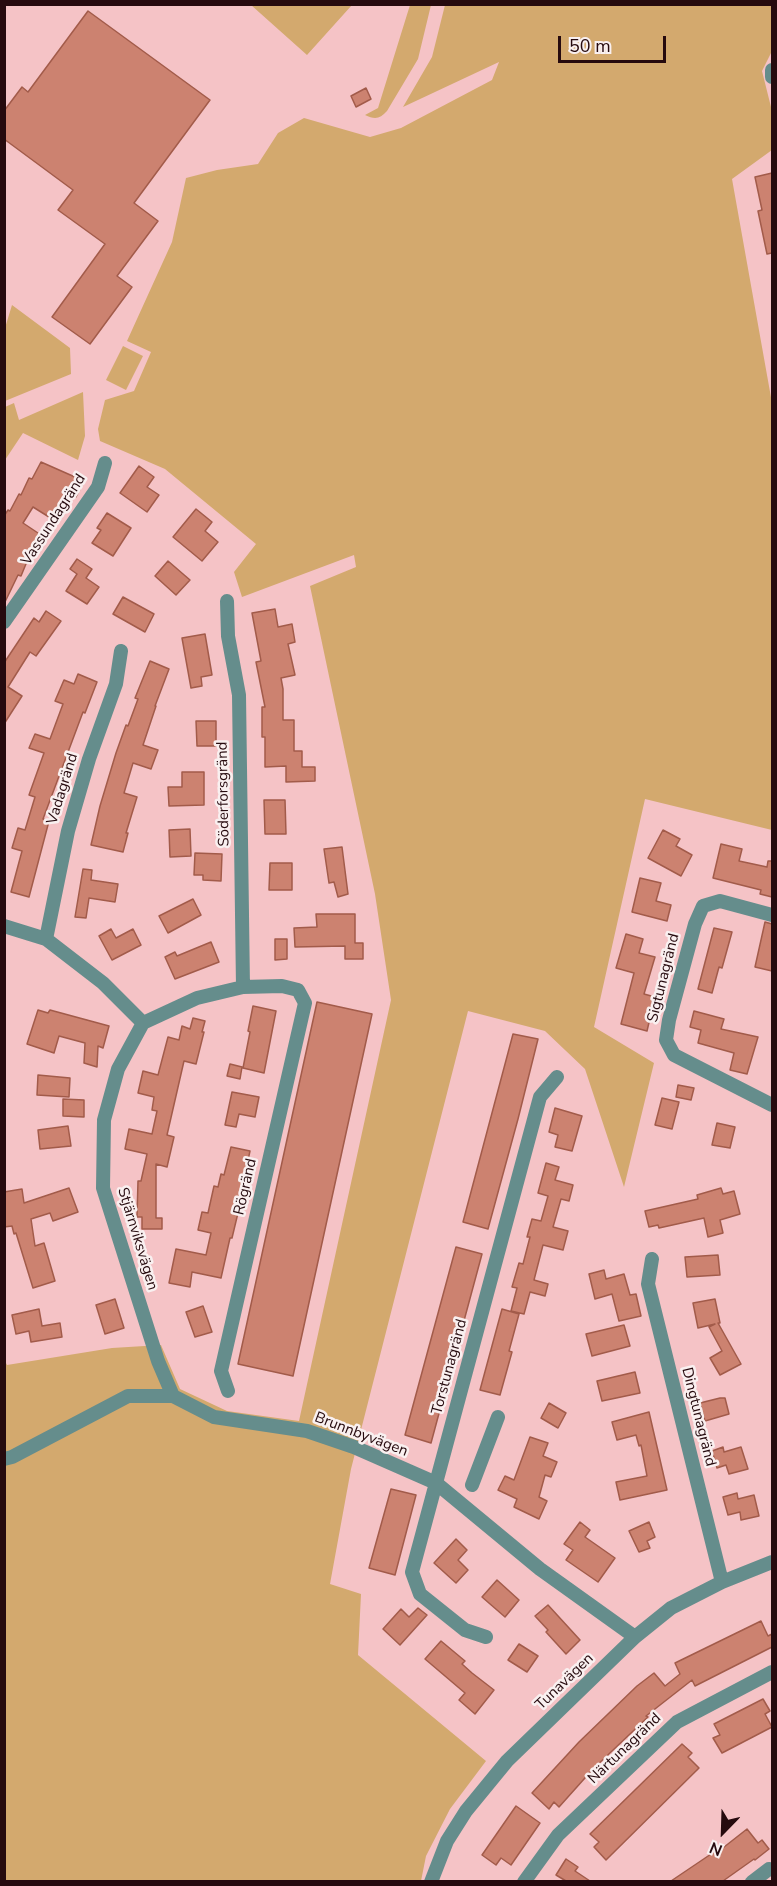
<!DOCTYPE html>
<meta charset="utf-8">
<style>
body{margin:0}
#map{position:relative;width:777px;height:1886px;overflow:hidden;background:#f5c3c6;font-family:"Nunito Sans",sans-serif}
canvas{display:block}
.frame{position:absolute;inset:0;border:6px solid #260a0e;pointer-events:none}
.north{position:absolute;left:693px;top:1802px;width:60px;height:60px;-webkit-text-stroke:4px #f9f0f0;paint-order:stroke;rotate:203deg;font-size:16px;font-weight:700;line-height:24px;text-align:center;color:#260a0e}
.north::after{content:'';display:block;margin:auto;width:21px;height:27px;background:#260a0e;clip-path:polygon(50% 0,100% 100%,50% 72%,0 100%)}
.scale{position:absolute;left:558px;top:36px;width:108px;height:27px;box-sizing:border-box;border:3px solid #260a0e;border-top:0;padding-left:8px;font-size:18px;line-height:21px;white-space:nowrap;color:#260a0e;-webkit-text-stroke:4px #f9f0f0;paint-order:stroke}
</style>
<div id="map">
<canvas width="777" height="1886"></canvas>
<div class="frame"></div>
<div class="north">N</div>
<div class="scale">50 m</div>
</div>
<script>
const c = document.querySelector('canvas').getContext('2d');
c.lineJoin = 'round';
function paint(path, color) {
  c.fillStyle = color;
  c.fill(path, 'evenodd');
}
function stroke(path, color, width, dash) {
  c.strokeStyle = color;
  c.lineWidth = width;
  c.lineCap = dash ? 'butt' : 'round';
  c.setLineDash(dash || []);
  c.stroke(path);
}
function write(font, color, halo, rows, align = 'center') {
  c.font = font + ' "Nunito Sans",sans-serif';
  c.lineWidth = 5;
  c.setLineDash([]);
  c.textBaseline = 'middle';
  c.strokeStyle = halo;
  c.fillStyle = color;
  for (const [text, x, y, turn = 0] of rows) {
    c.save();
    c.translate(x, y);
    c.rotate((+turn || 0) * Math.PI / 180);
    c.textAlign = isNaN(turn) ? turn : align;
    if (halo) c.strokeText(text, 0, 0);
    c.fillText(text, 0, 0);
    c.restore();
  }
}
paint(new Path2D(`
 M251 5H352L307 55Z
 M410 5H431L418 59 387 111C380 119 375 120 365 115L378 108Z
 M445 5H772V51L762 71 772 111V150L732 179 772 403V830L645 799 594 1027 654 1063 624 1187 585 1069 545 1031 468 1011 351 1469 330 1584 361 1594 358 1655 486 1761 450 1809 426 1856 421 1881H5L4 1359 7 1365 112 1348 161 1345 180 1389 227 1411 299 1421 391 1000 375 894 310 586 356 567 354 555 242 597 234 572 256 544 165 469 100 441 98 429 105 400 134 391 151 352 127 341 172 242 186 178 217 170 258 164 278 133 304 118 370 137 401 128 492 80 499 62 403 107 432 57Z
 M12 305 70 348 71 374 5 401V328Z
 M123 346 143 356 126 390 106 380Z
 M83 392 85 436 78 460 23 433 5 460V407L14 403 19 420Z`), '#d3a96e');
const building = new Path2D(`
 M88 11 210 100 134 203 158 221 117 276 132 287 90 344 52 317 105 244 58 210 73 190 4 139V111L22 87 28 92Z
 M366 88 371 99 356 107 351 96Z
 M772 173V253L767 254 758 211 762 210 755 177Z
 M41 462 84 481 76 497 72 495 64 513 62 511 57 522 33 507 23 523 44 537 31 560 28 559 21 576 18 575 4 604V516L8 510 10 511 19 494 21 495 29 478 32 479Z
 M139 466 154 477 147 487 159 495 147 512 120 493Z
 M196 509 212 522 205 531 218 542 202 561 173 537Z
 M107 513 131 528 113 556 92 543 101 530 97 528Z
 M77 559 92 569 86 578 99 587 87 604 66 591 77 574 70 569Z
 M168 561 190 580 176 595 155 576Z
 M123 597 154 614 145 632 113 614Z
 M275 609 278 627 292 624 295 642 288 644 295 675 281 678 283 689V720H294V751H302V767H315V781L286 782V766L265 767V737H262V707H265L256 662 261 661 252 613Z
 M46 611 61 621 36 656 30 652 8 687 22 696 4 724V663L34 618 39 622Z
 M205 634 212 675 201 677 202 686 191 688 182 638Z
 M150 661 169 669 155 706H156L143 745 158 750 151 769 133 763 124 793 137 797 126 833H128L123 852 91 845 100 806 116 753 126 725 128 726 138 699 135 698Z
 M78 674 97 682 85 713 83 712 43 819 49 821 29 897 11 892 22 851 12 848 18 828 25 830 35 797 29 795 44 753 29 748 35 734 50 739 63 704 55 701 64 680 74 684Z
 M196 721H216V746H197Z
 M182 772H204V805L169 806 168 787H182Z
 M264 800H285L286 834H265Z
 M190 829 191 856 170 857 169 830Z
 M663 830 680 839 676 846 692 855 681 876 648 858Z
 M721 844 742 849 739 861 767 867 768 861H772V897L760 894 761 890 713 878Z
 M342 847 348 894 338 897 334 882 329 883 324 849Z
 M195 853 222 854 221 881 203 880V875H194Z
 M270 863H292V890H269Z
 M83 869 92 870 91 880 118 884 115 902 89 898 86 918 75 917Z
 M640 878 661 883 656 901 671 905 667 921 632 912Z
 M193 899 201 915 168 933 159 916Z
 M316 914H355V943H363V959H345V946L295 947 294 928 317 927Z
 M765 922 772 924V971L755 967Z
 M714 928 732 932 722 968 719 967 712 993 698 989Z
 M111 929 116 938 133 929 141 945 112 960 99 936Z
 M626 934 643 939 639 953 655 957 644 994 655 997 647 1031 621 1024 634 973 616 968Z
 M275 939H287V959L275 960Z
 M211 942 219 962 175 979 165 957 175 952 177 956Z
 M317 1002 372 1014 293 1376 238 1364Z
 M253 1006 276 1011 264 1073 243 1068 250 1032 248 1031Z
 M38 1010 48 1013 50 1010 109 1026 103 1048 98 1046 97 1067 84 1063 85 1043 59 1036 54 1053 27 1044Z
 M694 1011 724 1019 721 1029 758 1037 747 1074 730 1070 734 1053 698 1043 701 1030 690 1027Z
 M193 1018 205 1021 202 1032H204L196 1064 184 1061 167 1135 174 1137 167 1167 156 1164V1218H162V1229H142V1217H137L138 1181H141L147 1154 125 1149 129 1129 152 1134 157 1111 152 1110 154 1097 138 1093 143 1071 158 1075 168 1037 179 1040 182 1026 190 1029Z
 M513 1034 538 1039 518 1119 488 1229 463 1222Z
 M230 1064 242 1067 240 1079 227 1076Z
 M38 1075 70 1078 69 1097 37 1095Z
 M678 1085 694 1088 691 1100 676 1097Z
 M232 1092 259 1097 255 1117 239 1114 236 1127 225 1125Z
 M662 1098 679 1102 672 1129 655 1125Z
 M63 1099 84 1100V1117L63 1116Z
 M555 1108 582 1116 572 1151 555 1147 558 1135 549 1132Z
 M717 1123 735 1127 730 1148 712 1145Z
 M68 1126 71 1146 40 1149 38 1130Z
 M231 1147 250 1151 241 1192H243L232 1238H230L221 1278 192 1272 190 1287 169 1283 176 1249 206 1255 211 1233 198 1230 202 1212 208 1213 214 1186 218 1187 221 1174 224 1175Z
 M546 1163 559 1167 555 1180 573 1185 569 1201 561 1199 553 1227 568 1231 563 1250 543 1245 534 1280 548 1284 545 1296 530 1292 524 1314 511 1311 517 1288 512 1287 519 1263 523 1264 530 1237H527L532 1219 541 1221 548 1196 538 1193Z
 M69 1188 78 1212 53 1221 50 1213 31 1219 35 1246 44 1243 55 1281 33 1288 16 1233 14 1234 12 1226 4 1227V1192L22 1189 24 1203Z
 M721 1188 723 1194 734 1191 740 1214 720 1220 723 1233 708 1237 704 1218 659 1228 658 1225 649 1227 645 1211 698 1199 697 1195Z
 M456 1247 482 1254 431 1443 405 1435Z
 M718 1255 720 1275 687 1277 685 1257Z
 M604 1270 606 1279 624 1274 630 1295 636 1294 641 1316 619 1321 612 1294 595 1299 589 1274Z
 M115 1299 124 1328 105 1334 96 1305Z
 M715 1299 720 1323H718L741 1364 720 1375 710 1358 722 1351 709 1327 715 1324 698 1328 693 1303Z
 M203 1306 212 1332 195 1337 186 1312Z
 M39 1309 42 1326 60 1323 62 1337 31 1342 29 1331 16 1334 12 1315Z
 M502 1309 519 1314 509 1351 512 1352 500 1395 480 1390Z
 M624 1325 630 1346 592 1356 586 1334Z
 M635 1372 640 1393 602 1401 597 1381Z
 M720 1398H725L729 1414 705 1421 700 1403Z
 M549 1403 566 1413 558 1428 541 1418Z
 M649 1412 667 1490 620 1500 616 1482 647 1476 641 1445 639 1446 636 1435 617 1440 612 1422Z
 M530 1437 548 1443 543 1456 557 1462 551 1477 545 1475 539 1497 547 1501 539 1519 514 1507 517 1499 498 1490 505 1476 514 1480Z
 M723 1447 724 1452 741 1447 748 1469 729 1474 726 1465 717 1468 712 1451Z
 M391 1489 416 1495 395 1575 369 1568Z
 M737 1493 738 1499 754 1495 759 1516 741 1520 740 1512 728 1515 723 1497Z
 M580 1522 590 1530 585 1537 615 1558 598 1582 566 1560 573 1550 564 1544Z
 M649 1522 655 1537 647 1541 650 1548 639 1552 629 1531Z
 M456 1539 467 1550 458 1560 468 1570 456 1583 434 1563Z
 M497 1580 519 1600 505 1617 482 1597Z
 M548 1605 580 1640 566 1654 546 1632 548 1630 535 1616Z
 M418 1608 427 1615 400 1645 383 1629 401 1609 409 1617Z
 M761 1621 768 1636 772 1634V1647L695 1686 692 1680 646 1716 648 1717 593 1769 559 1807 554 1802 549 1809 532 1793 579 1742 637 1686 654 1673 665 1686 680 1674 675 1663Z
 M441 1641 465 1661 462 1664 472 1673 494 1690 475 1714 459 1700 465 1693 425 1659Z
 M519 1644 538 1656 527 1672 508 1660Z
 M763 1699 770 1711 765 1714 772 1727 722 1753 713 1738 720 1735 714 1724Z
 M682 1744 692 1753 688 1757 699 1768 606 1860 594 1847 599 1842 590 1834Z
 M516 1806 540 1823 511 1865 501 1858 496 1865 482 1855Z
 M747 1829 758 1843 762 1840 769 1849 755 1860 754 1859 723 1881H671L717 1850 719 1851Z
 M566 1859 578 1867 575 1871 590 1881H566L556 1875Z`);
paint(building, '#cc8270');
stroke(building, '#a25b4a', 1.5);
stroke(new Path2D(`
 M772 70V77
 M227 601 228 636 239 695 243 987
 M4 622 98 487 105 463
 M772 915 720 901 703 906 695 924 669 1020 666 1040 674 1055 772 1105
 M4 926 46 939 103 983 143 1023
 M46 939 68 831 89 759 116 684 121 651
 M652 1259 648 1284 722 1582
 M173 1396 158 1361 103 1188 104 1120 118 1069 143 1023 197 998 243 987 282 986 298 990 305 1003 221 1371 228 1391
 M4 1459 12 1457 128 1396H173L214 1417 307 1431 354 1447 436 1483 540 1569 635 1637
 M472 1485 498 1417
 M486 1637 465 1630 420 1594 412 1572 540 1097 557 1077
 M431 1882 447 1841 466 1811 507 1761 635 1637 671 1608 722 1582 772 1562
 M524 1882 558 1835 677 1722 772 1672
 M752 1882 769 1869`), '#658d8c', 14);
write('15px', '#260a0e', '#f9f0f0', [
 ["Vassundagränd",54,520,-57],
 ["Vadagränd",63,789,-73],
 ["Söderforsgränd",224,794,-91],
 ["Sigtunagränd",664,978,-76],
 ["Rögränd",246,1187,-77],
 ["Stjärnviksvägen",137,1239,73],
 ["Torstunagränd",450,1367,-75],
 ["Dingtunagränd",698,1417,76],
 ["Brunnbyvägen",361,1435,21],
 ["Tunavägen",565,1682,-44],
 ["Närtunagränd",625,1749,-44]
]);
</script>
